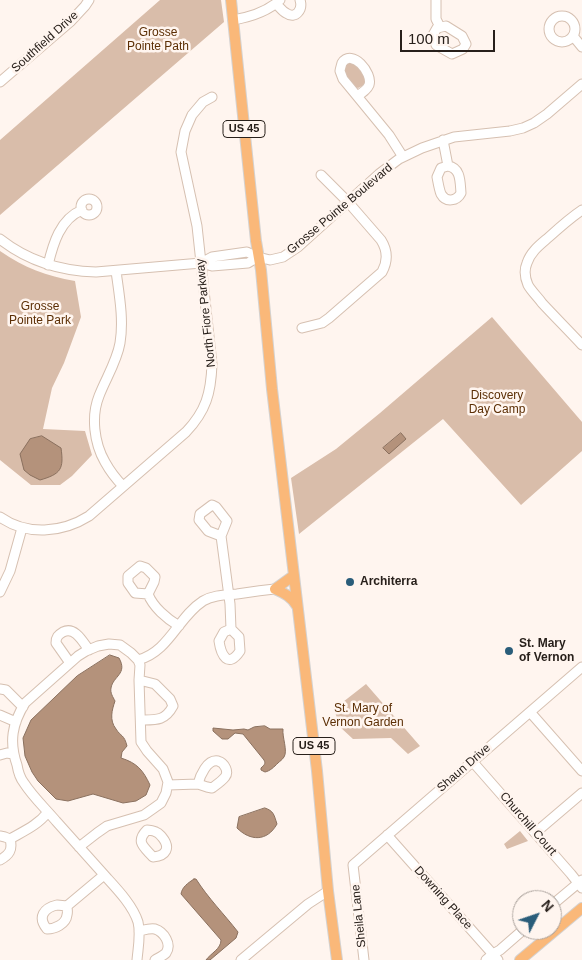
<!DOCTYPE html>
<style>
body{margin:0}
#map{position:relative;width:582px;height:960px;overflow:hidden;background:#fff5ef;font-family:Arial,sans-serif}
canvas{display:block}
.north{position:absolute;left:512px;top:890px;width:50px;height:50px;box-sizing:border-box;background:#fff5ef;border:1px solid #a9a09a;border-radius:50%;rotate:49deg;font-size:14px;font-weight:700;line-height:20px;text-align:center;color:#28201b}
.north::after{content:'';display:block;margin:auto;width:18px;height:22px;background:#2a5d7a;clip-path:polygon(50% 0,100% 100%,50% 72%,0 100%)}
.scale{position:absolute;left:400px;top:30px;width:95px;height:22px;box-sizing:border-box;border:2px solid #28201b;border-top:0;padding-left:6px;font-size:15px;line-height:18px;white-space:nowrap;color:#28201b;-webkit-text-stroke:4px #fff5ef;paint-order:stroke}
</style>
<div id="map">
<canvas width="582" height="960"></canvas>
<div class="north">N</div>
<div class="scale">100 m</div>
</div>
<script>
const c = document.querySelector('canvas').getContext('2d');
c.lineJoin = 'round';
function paint(path, color) {
  c.fillStyle = color;
  c.fill(path, 'evenodd');
}
function stroke(path, color, width, dash) {
  c.strokeStyle = color;
  c.lineWidth = width;
  c.lineCap = dash ? 'butt' : 'round';
  c.setLineDash(dash || []);
  c.stroke(path);
}
function write(font, color, halo, rows, align = 'center') {
  c.font = font + ' Arial,sans-serif';
  c.lineWidth = 5;
  c.setLineDash([]);
  c.textBaseline = 'middle';
  c.strokeStyle = halo;
  c.fillStyle = color;
  for (const [text, x, y, turn = 0] of rows) {
    c.save();
    c.translate(x, y);
    c.rotate((+turn || 0) * Math.PI / 180);
    c.textAlign = isNaN(turn) ? turn : align;
    if (halo) c.strokeText(text, 0, 0);
    c.fillText(text, 0, 0);
    c.restore();
  }
}
paint(new Path2D(`
 M160 0H221L224 22 0 215V140Z
 M349 61C359 65 375 82 358 88L353 86 343 71 345 63Z
 M0 251C25 268 46 276 75 281L81 317 64 363 52 388 43 429 85 431 92 455 72 476 60 485H31L0 460Z
 M492 317 582 422V451L521 505 443 419 299 534 291 478 336 449 380 413Z
 M366 684 420 746 408 754 391 738 353 739 340 727 334 709Z
 M520 831 528 841 507 849 504 844Z`), '#d9bdaa');
const water = new Path2D(`
 M401 433 406 439 389 454 383 448Z
 M42 436 61 448C64 469 61 474 40 480L30 475 24 470 20 454 30 439Z
 M110 655 119 658C128 674 113 676 111 688 110 693 113 697 115 701 112 710 109 720 116 729 121 737 124 734 127 746L122 752 121 758C137 763 143 770 150 785L146 795 136 801 123 803 93 794 68 801 56 799 38 781 32 772 25 756 23 738 31 720 77 676Z
 M265 726 270 729H283C282 737 288 751 284 757 282 760 280 761 278 763 274 767 270 771 265 772L261 770V768C264 765 266 764 264 760L243 734 235 733 228 739H222L213 731V728L233 730 244 729 248 730 254 727Z
 M265 808C274 811 274 815 277 824 267 842 250 841 237 828L239 817Z
 M194 879H196C208 898 224 914 238 932L236 938 210 960H206C211 953 221 949 221 940L181 894C182 887 188 883 194 879Z`);
paint(water, '#b4927b');
stroke(water, '#8a705e', 1);
const minor = new Path2D(`
 M436 0V19L440 27
 M276 4C279 6 282 11 286 13 296 20 303 9 300 0
 M549 29a13 13 0 1 1 26 0a13 13 0 1 1-26 0Z
 M233 20C251 17 267 12 280 0
 M446 26 462 36 466 44 463 49 452 54 436 45 433 35 437 28Z
 M573 36 582 47
 M0 82 71 21 85 6 89 0
 M357 96 343 79 340 71C340 70 342 63 342 63 352 48 373 73 369 85 367 90 362 93 357 96L389 135 403 157
 M443 140 448 166
 M448 166C461 168 460 182 461 193 457 201 446 203 441 194 439 189 438 182 437 177L441 168Z
 M81 207a8 8 0 1 1 16 0a8 8 0 1 1-16 0Z
 M582 210C570 218 560 227 549 237 541 244 531 251 527 263 524 270 525 278 528 285 532 292 538 297 542 303 555 317 569 331 582 345
 M0 239C28 261 60 271 96 272L201 263 212 266 248 263 258 257
 M201 263 212 257 247 252 258 257 270 260 283 257 298 247 379 174 399 159 422 148 454 137 510 131 523 128 534 123 547 114 582 84
 M48 265C53 244 60 219 82 210
 M116 271C119 294 124 319 120 343 117 361 106 378 99 396 91 416 94 443 105 462 110 471 116 479 123 486
 M302 328 322 323 329 318 382 272C388 261 388 251 381 240L348 202 321 175
 M0 517C27 536 62 533 89 516L186 432C206 411 211 393 212 364L197 226 181 152 185 131 192 115 203 102 212 97
 M221 536 208 531 199 520 200 514 212 505 216 507 227 521 221 536 230 604 231 629 239 637 240 651C228 669 221 655 219 641L224 632 231 629
 M140 566 146 568 155 577 154 582 148 594 135 593 128 583V576Z
 M0 592 10 571 22 528
 M148 594C153 607 167 619 179 626
 M138 660C169 652 178 617 203 601 213 595 225 595 237 594 250 592 263 590 275 589
 M70 663 56 643C56 637 58 635 63 632 75 626 83 642 89 650
 M139 680 155 684 170 699 173 706C165 721 156 720 141 720
 M0 689 6 690 23 707
 M530 712 582 771
 M0 715 16 722
 M0 755 7 753 13 754
 M472 761 571 874 582 888
 M168 785 198 784 207 787 212 788C216 785 222 781 225 777 229 772 225 763 218 761 207 759 200 776 198 784
 M147 830C149 830 155 831 156 832 159 833 160 835 162 837 171 848 166 856 153 857 144 847 135 842 147 830Z
 M535 833 582 793
 M387 835 498 960
 M0 836 5 837 10 839
 M10 839C24 831 38 825 48 812
 M79 847 97 833 107 826 144 815 154 808 161 803 166 793 168 782 163 769 147 751 141 742 139 680 140 665 138 660 131 653 120 645 109 644 98 646 86 651 78 656 25 703C12 724 9 742 17 765 18 771 20 778 24 783 33 797 45 808 56 821 73 840 90 859 107 878 118 890 133 906 138 922 141 934 138 948 137 960
 M0 860C9 855 13 850 10 839
 M57 905 67 906C67 909 68 912 67 915 66 924 55 929 47 929 37 917 44 908 57 905Z
 M552 905 582 880
 M67 906 104 875
 M139 931C144 930 150 928 155 929 164 932 172 944 166 953 163 956 158 958 155 960
 M241 960 308 904 328 891
 M364 960 353 865 582 667
 M486 960 493 954 500 950 523 930`);
const major = new Path2D(`
 M231 0 256 241 261 270 272 389 317 771 328 891 337 960
 M293 576 275 589C284 593 292 597 297 606
 M520 960 582 908`);
stroke(minor, '#d6c0b1', 11);
stroke(major, '#d4d2d1', 12);
stroke(minor, '#fff', 9);
stroke(major, '#fab879', 10);
for (const [x, y, r, color] of [
 [350,582,5,"#2a5d7a"],
 [509,651,5,"#2a5d7a"]
]) {
  const dot = new Path2D();
  dot.arc(x, y, r, 0, 2 * Math.PI);
  c.fillStyle = color;
  c.fill(dot);
  stroke(dot, '#fff5ef', 2);
}
for (const [x, y, w] of [
 [244,129,42],
 [314,746,42]
]) {
  const box = new Path2D();
  box.roundRect(x - w / 2, y - 8.5, w, 17, 4);
  c.fillStyle = '#fff5ef';
  c.fill(box);
  stroke(box, '#28201b', 1);
}
write('bold 11px', '#28201b', null, [
 ["US 45",244,129],
 ["US 45",314,746]
]);
write('12px', '#5c2f05', '#fff5ef', [
 ["Grosse",158,33],
 ["Pointe Path",158,47],
 ["Grosse",40,307],
 ["Pointe Park",40,321],
 ["Discovery",497,396],
 ["Day Camp",497,410],
 ["St. Mary of",363,709],
 ["Vernon Garden",363,723]
]);
write('12px', '#28201b', '#fff5ef', [
 ["Southfield Drive",45,42,-42],
 ["Grosse Pointe Boulevard",340,209,-40],
 ["North Fiore Parkway",206,313,-96],
 ["Shaun Drive",464,768,-41],
 ["Churchill Court",528,824,49],
 ["Downing Place",443,898,48],
 ["Sheila Lane",359,916,-96]
]);
write('bold 12px', '#28201b', '#fff5ef', [
 ["Architerra",360,582],
 ["St. Mary",519,644],
 ["of Vernon",519,658]
], 'left');
</script>
